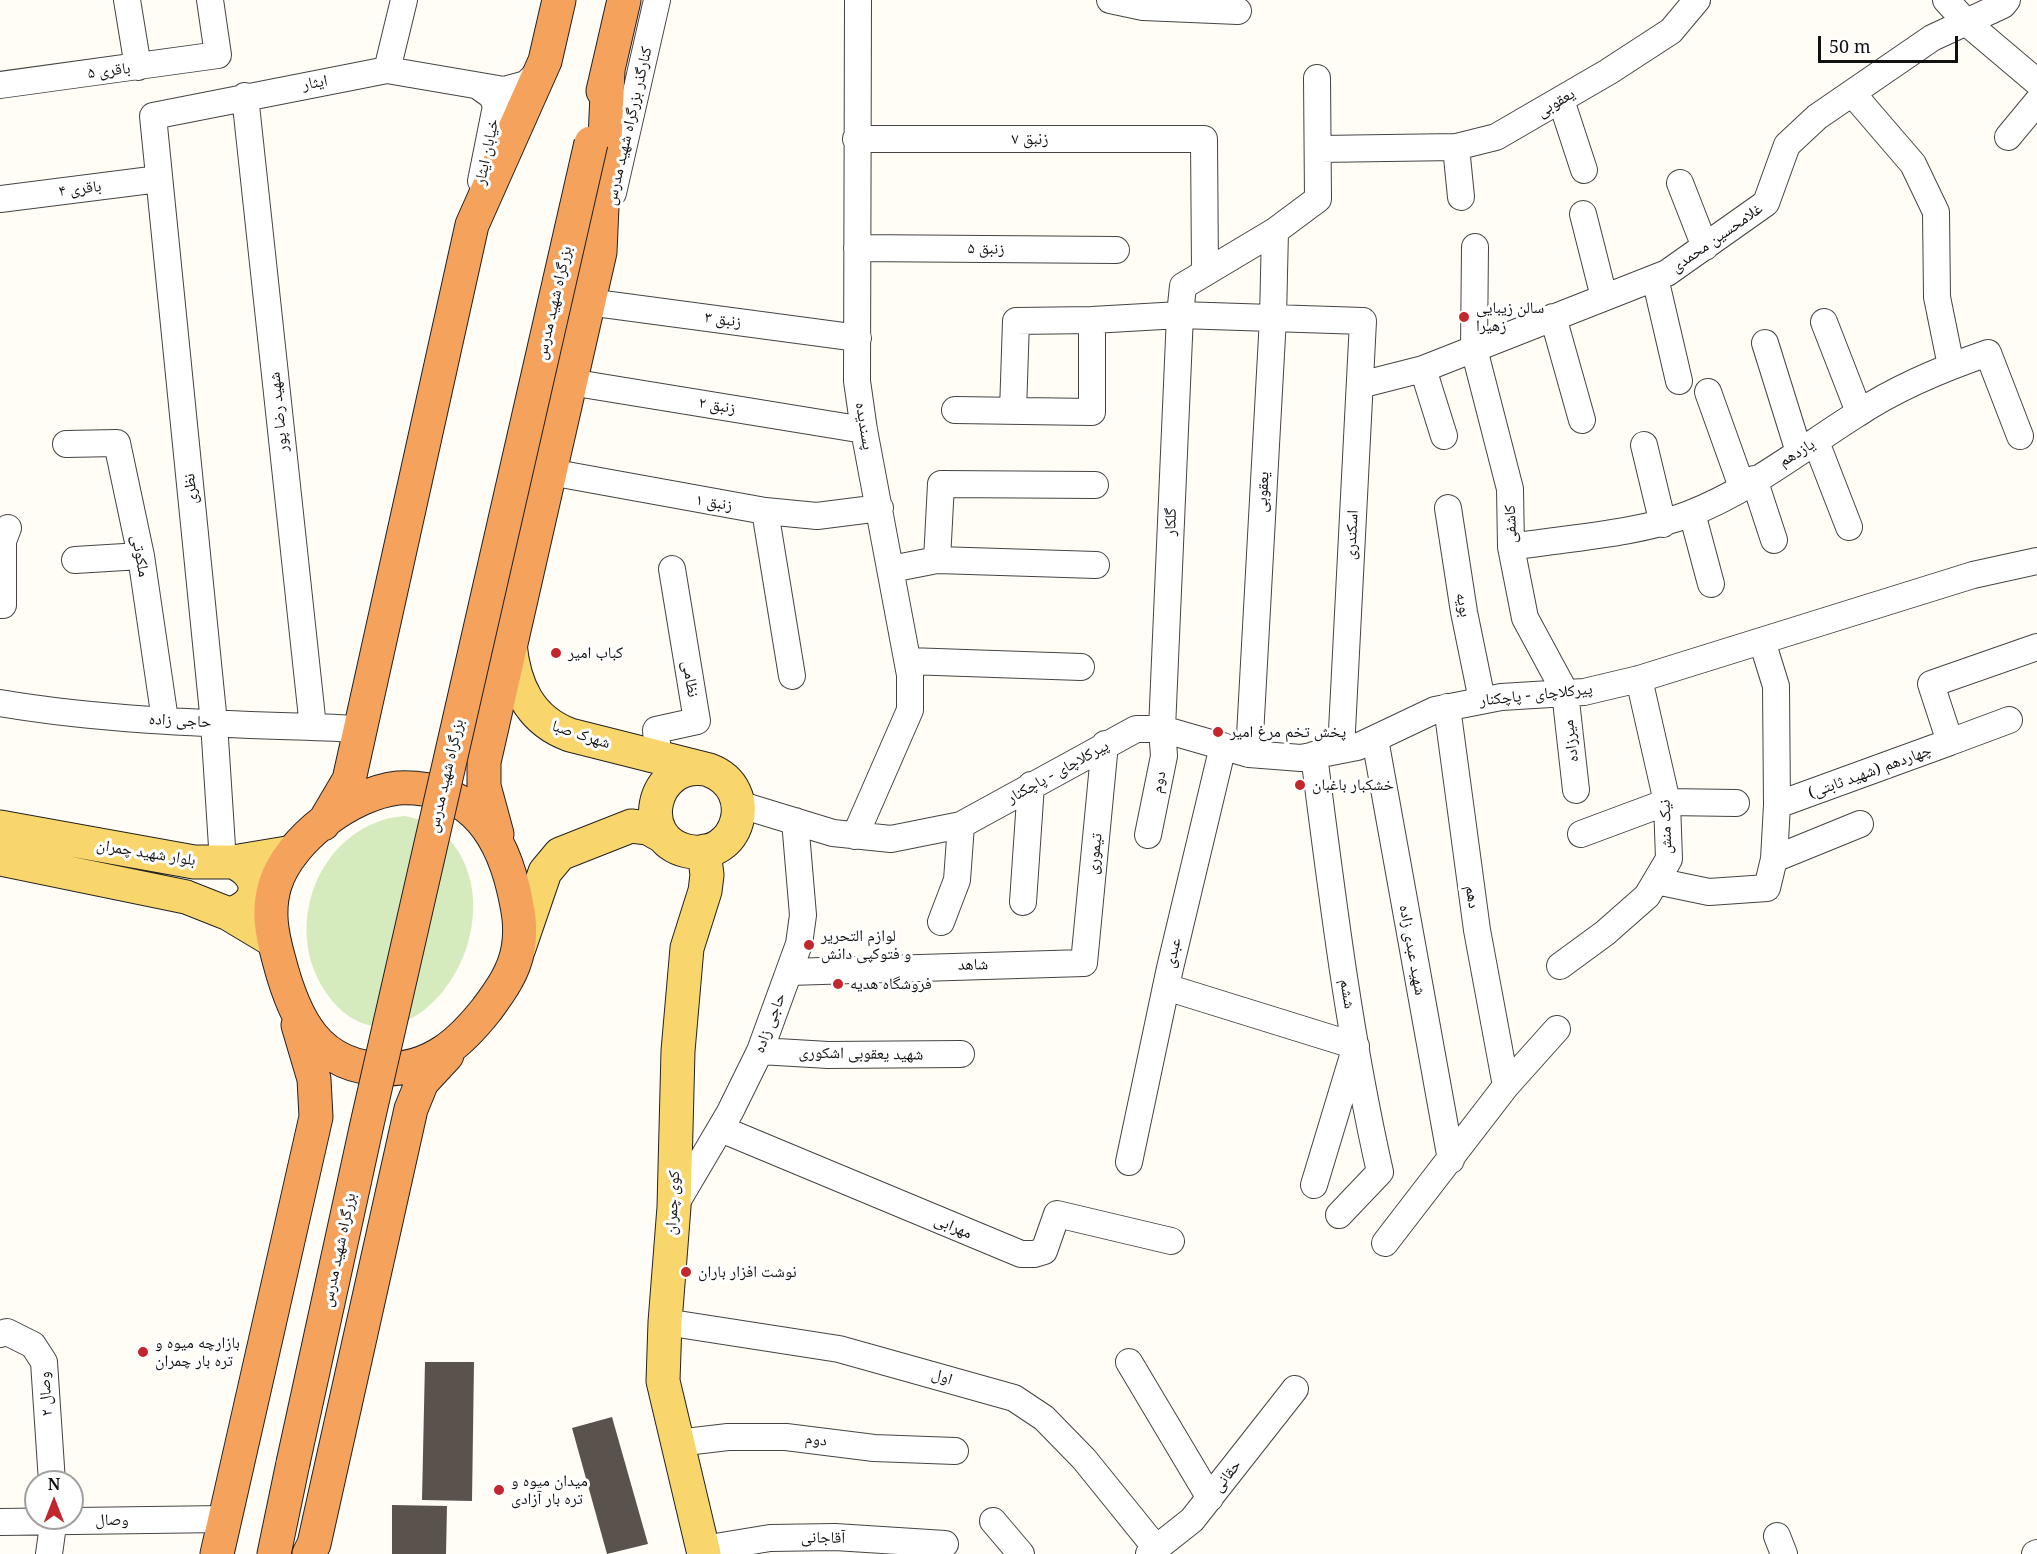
<!DOCTYPE html>
<meta charset="utf-8">
<style>
body{margin:0}
#map{position:relative;width:2037px;height:1554px;overflow:hidden;background:#fffdf5;font-family:"Noto Serif",serif}
canvas{display:block}
.north{position:absolute;left:24px;top:1470px;width:60px;height:60px;box-sizing:border-box;background:#fff;border:2px solid #a0a0a0;border-radius:50%;rotate:0deg;font-size:16px;font-weight:700;line-height:24px;text-align:center;color:#111}
.north::after{content:'';display:block;margin:auto;width:21px;height:27px;background:#c4262e;clip-path:polygon(50% 0,100% 100%,50% 72%,0 100%)}
.scale{position:absolute;left:1818px;top:36px;width:140px;height:27px;box-sizing:border-box;border:3px solid #111;border-top:0;padding-left:8px;font-size:18px;line-height:21px;white-space:nowrap;color:#111;-webkit-text-stroke:4px #fff;paint-order:stroke}
</style>
<div id="map">
<canvas width="2037" height="1554"></canvas>
<div class="north">N</div>
<div class="scale">50 m</div>
</div>
<script>
const c = document.querySelector('canvas').getContext('2d');
c.lineJoin = 'round';
function paint(path, color) {
  c.fillStyle = color;
  c.fill(path, 'evenodd');
}
function stroke(path, color, width, dash) {
  c.strokeStyle = color;
  c.lineWidth = width;
  c.lineCap = dash ? 'butt' : 'round';
  c.setLineDash(dash || []);
  c.stroke(path);
}
function write(font, color, halo, rows, align = 'center') {
  c.font = font + ' "Noto Serif","Noto Naskh Arabic",serif';
  c.lineWidth = 6;
  c.setLineDash([]);
  c.textBaseline = 'middle';
  c.strokeStyle = halo;
  c.fillStyle = color;
  for (const [text, x, y, turn = 0] of rows) {
    c.save();
    c.translate(x, y);
    c.rotate((+turn || 0) * Math.PI / 180);
    c.textAlign = isNaN(turn) ? turn : align;
    if (halo) c.strokeText(text, 0, 0);
    c.fillText(text, 0, 0);
    c.restore();
  }
}
paint(new Path2D(`
 M404 816C429 820 448 833 461 856 512 952 391 1096 323 988 281 921 323 823 404 816Z`), '#d5ebbd');
paint(new Path2D(`
 M425 1362H474L472 1501 422 1500Z
 M612 1417 648 1544 607 1554 572 1428Z
 M392 1505 447 1506 446 1554H392Z`), '#5a524d');
const minor = new Path2D(`
 M127 0 138 67
 M1110 0 1143 7 1238 11
 M1946 0 1966 22 2037 82
 M387 70 404 0
 M0 85 218 55 210 0
 M478 86 492 96 496 106 481 181
 M1852 93 1913 164 1936 212 1937 297 1951 366
 M245 96 313 727
 M1561 100 1584 170
 M2008 137 2037 102
 M856 139H1204L1205 271
 M1456 147 1461 197
 M1319 149 1456 147 1496 137 1608 72 1671 31 1697 0
 M1680 183 1705 247
 M613 193 657 0
 M0 199 159 179
 M1583 214 1604 297
 M1475 247 1474 349 1510 489 1511 547 1525 618 1565 692 1576 790
 M857 248 1116 250
 M1655 278 1679 381
 M588 302 858 338
 M1553 317 1582 420
 M1824 322 1859 412
 M1765 343 1799 452
 M1423 369 1444 436
 M570 382 864 430
 M1360 385 1423 369 1667 273 1766 203 1787 145 1817 117 1932 38 2003 5 2007 0
 M1708 392 1742 487
 M955 410 1092 412V320
 M1013 411 1016 321 1092 320 1180 315 1363 321 1341 750
 M1816 442 1849 527
 M66 444 117 443 141 556 165 720
 M1644 445 1663 524
 M550 472 765 511 817 516 880 508
 M1754 479 1774 540
 M1448 508 1464 612 1482 700
 M765 511 792 676
 M1692 513 1711 584
 M1511 547C1567 538 1638 534 1689 514 1749 491 1803 448 1857 414 1896 388 1944 368 1988 353L2020 436
 M75 560 141 556
 M937 560 941 484 1095 485
 M891 569 937 560 1096 565
 M0 605H3V541L8 528
 M1762 641 1776 686 1777 805
 M908 661 1081 667
 M0 703C118 723 240 724 360 729
 M1447 707 1477 930 1506 1086
 M1375 739 1451 1160
 M1950 742 2009 720
 M1249 754 1273 318 1275 231
 M1314 755C1332 895 1349 1035 1380 1172L1339 1215
 M658 757 656 730 697 721 672 569
 M738 804 833 833 891 839 961 825 1136 729H1162L1249 754 1301 758 1357 747 1435 710 1501 697 1584 692 1639 679 1973 575 2037 561
 M1581 834 1667 802 1736 803
 M1148 835 1164 756 1162 729 1180 315 1183 286 1275 231 1318 199 1317 78
 M855 836 910 710V675L864 430 857 381 858 0
 M1774 859 1777 805 1950 742 1931 684 2037 647
 M223 862 214 723 153 116 387 70 504 90 526 84 542 69
 M1656 881 1709 892 1767 888 1774 859 1860 824
 M1023 902 1031 785
 M941 922 957 880 961 825
 M1560 966 1605 933 1647 896 1669 859 1667 802 1639 679
 M789 972 1084 963 1105 744
 M1166 987 1356 1046 1314 1185
 M760 1051 828 1055 961 1054
 M721 1129 1021 1254H1034L1044 1251 1057 1214 1171 1241
 M1129 1162 1170 968 1223 746
 M674 1207 730 1112 760 1051 799 944 803 915 795 821
 M1385 1243 1506 1086 1557 1029
 M665 1322 839 1349 1014 1398 1044 1418 1084 1459 1156 1548
 M0 1334 7 1332 33 1345 44 1362 52 1482
 M1129 1362 1210 1498
 M677 1443 728 1437H786L874 1448 955 1451
 M993 1521 1021 1554
 M0 1522 224 1519
 M1777 1536 1784 1554
 M703 1549 770 1538 835 1537 945 1544
 M49 1554 54 1518
 M1149 1554 1192 1520 1295 1389
 M2035 1554 2037 1553`);
const major = new Path2D(`
 M510 644C514 685 529 720 570 735L709 770C760 789 739 862 687 851 635 839 652 762 704 769
 M0 827 194 862H233L293 852
 M704 851 707 875 705 891 687 948 678 1051 674 1207 665 1322 663 1381 704 1554
 M0 859 186 897 229 914 274 941
 M229 914C262 906 264 875 233 862
 M519 948 545 872 560 854 631 826 648 828 664 837`);
const highway = new Path2D(`
 M603 91 624 0
 M398 788C465 785 498 826 513 887 518 908 522 927 518 949 514 972 501 990 487 1009 461 1042 432 1069 386 1069 317 1069 294 1018 279 960 272 935 267 911 275 885 289 839 352 793 398 788Z
 M323 824 349 780 472 225 545 61 559 0
 M497 834 484 786V762L600 252 608 71
 M217 1554 316 1117 314 1079 298 1025
 M274 1554 293 1463
 M309 1554 314 1544 411 1109 422 1082 447 1055`);
stroke(minor, '#444', 28);
stroke(major, '#222', 35);
stroke(highway, '#222', 35);
stroke(minor, '#fff', 26);
stroke(major, '#f9d66b', 33);
stroke(highway, '#f5a25d', 33);
const highwayBridge = new Path2D(`
 M293 1463 367 1124 591 143`);
stroke(highwayBridge, '#222', 35, []);
stroke(highwayBridge, '#f5a25d', 33);
for (const [x, y, r, color] of [
 [1464,317,6,"#c4262e"],
 [556,653,6,"#c4262e"],
 [1218,732,6,"#c4262e"],
 [1300,785,6,"#c4262e"],
 [809,945,6,"#c4262e"],
 [838,984,6,"#c4262e"],
 [686,1272,6,"#c4262e"],
 [143,1352,6,"#c4262e"],
 [499,1490,6,"#c4262e"]
]) {
  const dot = new Path2D();
  dot.arc(x, y, r, 0, 2 * Math.PI);
  c.fillStyle = color;
  c.fill(dot);
  stroke(dot, '#fff', 2);
}
write('16px', '#111', '#fff', [
 ["باقری ۵",109,71,-7],
 ["ایثار",315,83,-10],
 ["یعقوبی",1556,103,-31],
 ["کنارگذر بزرگراه شهید مدرس",629,126,-77],
 ["زنبق ۷",1030,139],
 ["خیابان ایثار",487,152,-78],
 ["باقری ۴",80,189,-7],
 ["غلامحسین محمدی",1717,238,-35],
 ["زنبق ۵",986,249,1],
 ["بزرگراه شهید مدرس",554,303,-77],
 ["زنبق ۳",723,320,8],
 ["زنبق ۲",717,406,9],
 ["شهید رضا پور",279,412,-96],
 ["پسندیده",864,426,81],
 ["یازدهم",1797,453,-31],
 ["نظری",191,489,-96],
 ["یعقوبی",1263,492,-87],
 ["زنبق ۱",714,503,9],
 ["گلکار",1171,522,-88],
 ["کاشفی",1511,524,-92],
 ["اسکندری",1352,535,-87],
 ["ملکوتی",140,556,80],
 ["بویه",1463,605,80],
 ["نظامی",690,679,81],
 ["پیرکلاچای - پاچکنار",1536,695,-6],
 ["حاجی زاده",180,721,3],
 ["شهرک صبا",581,735,18],
 ["میرزاده",1571,741,-97],
 ["پیرکلاچای - پاچکنار",1058,772,-29],
 ["چهاردهم (شهید ثابتی)",1870,772,-20],
 ["بزرگراه شهید مدرس",446,776,-77],
 ["دوم",1159,782,-78],
 ["نیک منش",1666,827,-92],
 ["بلوار شهید چمران",146,853,9],
 ["تیموری",1095,854,-84],
 ["دهم",1472,897,82],
 ["شهید عبدی زاده",1412,950,80],
 ["عبدی",1173,953,-77],
 ["شاهد",973,965,-1],
 ["ششم",1347,994,81],
 ["حاجی زاده",770,1023,-69],
 ["شهید یعقوبی اشکوری",861,1054,1],
 ["کوی چمران",673,1203,-87],
 ["مهرابی",953,1227,23],
 ["بزرگراه شهید مدرس",339,1250,-78],
 ["اول",942,1377,18],
 ["وصال ۲",46,1394,-94],
 ["دوم",816,1440,7],
 ["حقانی",1227,1476,-52],
 ["وصال",112,1520],
 ["آقاجانی",823,1538,1]
]);
write('16px', '#111', '#fff', [
 ["سالن زیبایی",1476,308],
 ["زهیرا",1476,326],
 ["کباب امیر",568,653],
 ["پخش تخم مرغ امیر",1230,732],
 ["خشکبار باغبان",1312,785],
 ["لوازم التحریر",821,936],
 ["و فتوکپی دانش",821,954],
 ["فروشگاه هدیه",850,984],
 ["نوشت افزار باران",698,1272],
 ["بازارچه میوه و",155,1343],
 ["تره بار چمران",155,1361],
 ["میدان میوه و",511,1481],
 ["تره بار آزادی",511,1499]
], 'left');
</script>
